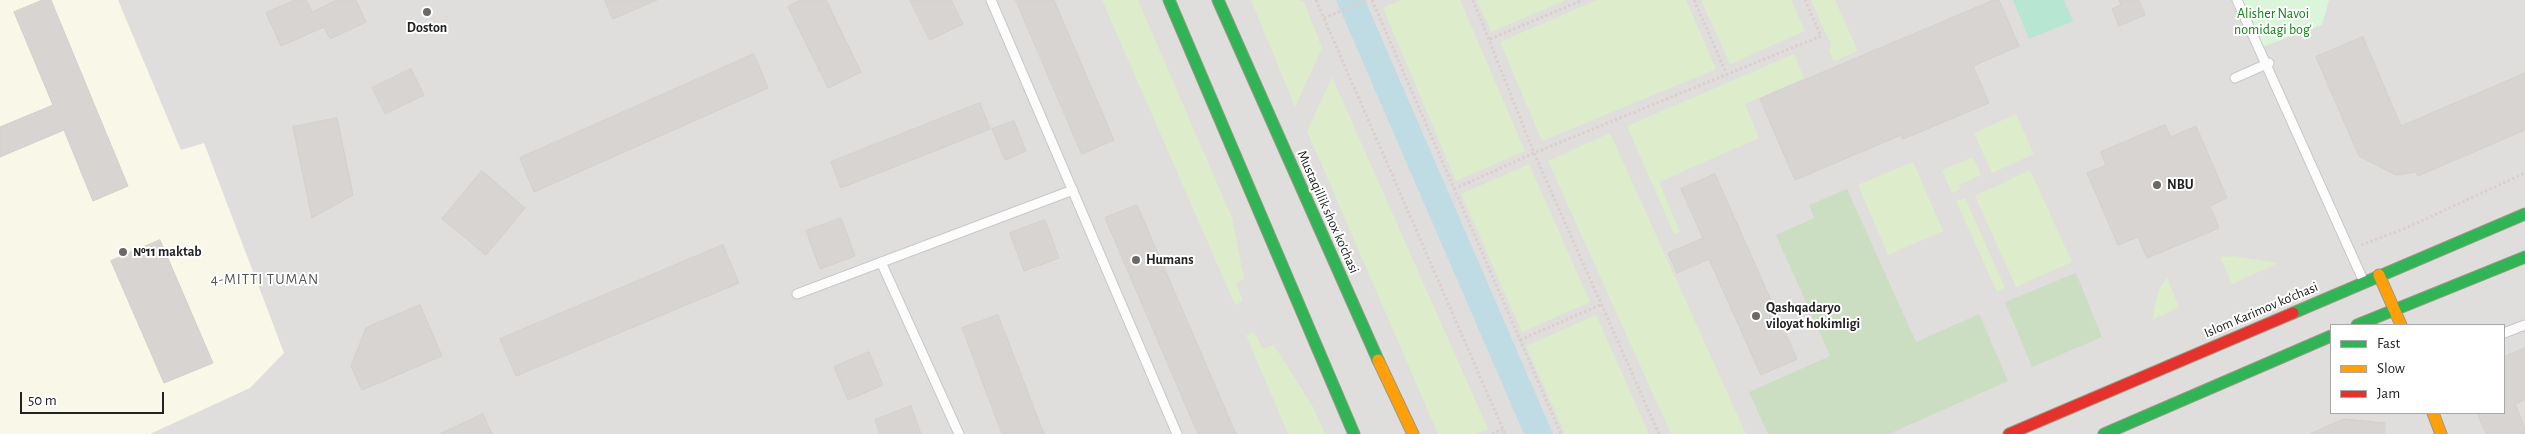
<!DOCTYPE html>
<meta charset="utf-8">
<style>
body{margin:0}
#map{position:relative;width:2525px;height:434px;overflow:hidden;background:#f0eeeb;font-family:"Alegreya Sans",sans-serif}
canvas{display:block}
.legend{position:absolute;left:2330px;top:324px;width:175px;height:90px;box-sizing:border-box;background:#fff;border:1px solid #a7a7a7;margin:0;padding:6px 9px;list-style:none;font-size:15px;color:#222}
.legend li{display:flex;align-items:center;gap:10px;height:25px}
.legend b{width:25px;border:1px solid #a7a7a7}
.scale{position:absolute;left:20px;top:392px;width:144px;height:22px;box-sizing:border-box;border:2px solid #222;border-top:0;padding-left:6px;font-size:15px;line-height:18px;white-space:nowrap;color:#222;-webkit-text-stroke:4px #fff;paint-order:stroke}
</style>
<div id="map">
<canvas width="2525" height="434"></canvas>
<ul class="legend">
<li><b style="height:6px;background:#30b455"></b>Fast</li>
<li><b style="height:6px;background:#ff9f0a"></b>Slow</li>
<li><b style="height:6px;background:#e5322d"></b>Jam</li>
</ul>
<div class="scale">50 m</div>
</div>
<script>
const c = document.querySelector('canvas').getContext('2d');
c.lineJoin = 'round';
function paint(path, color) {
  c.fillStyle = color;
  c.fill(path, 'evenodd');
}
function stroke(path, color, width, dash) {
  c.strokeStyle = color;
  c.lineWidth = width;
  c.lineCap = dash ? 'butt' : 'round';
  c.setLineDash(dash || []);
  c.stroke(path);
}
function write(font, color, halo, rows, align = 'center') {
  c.font = font + ' "Alegreya Sans",sans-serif';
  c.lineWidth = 4;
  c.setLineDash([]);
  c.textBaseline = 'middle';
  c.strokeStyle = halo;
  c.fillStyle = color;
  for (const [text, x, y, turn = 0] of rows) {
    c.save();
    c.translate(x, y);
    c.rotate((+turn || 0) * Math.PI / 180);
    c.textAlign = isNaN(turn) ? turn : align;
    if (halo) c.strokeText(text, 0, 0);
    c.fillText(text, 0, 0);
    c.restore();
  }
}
paint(new Path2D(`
 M0 0H2525V434H0ZM2331 325H2504V413H2331Z`), '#dfdedc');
paint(new Path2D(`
 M0 0H118L181 150 204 143 284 353 250 388 150 434H0Z`), '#f8f7e8');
paint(new Path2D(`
 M1102 0H1138L1232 218 1244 279 1236 283 1243 301 1235 305Z
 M1251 0H1298L1304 2 1322 48 1295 107Z
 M1401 0H1460L1525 151 1456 181 1383 8Z
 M1477 0H1566L1491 32Z
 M1597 0H1686L1716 69 1542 141 1500 42Z
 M1701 0H1791L1805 31 1730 64Z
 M1811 0H1835L1858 51 1834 61 1829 51 1831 45Z
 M1794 54 1804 78 1745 104 1759 138 1659 182 1680 232 1674 234 1627 126Z
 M1332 77 1488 429 1475 434H1438L1307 131Z
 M2016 114 2034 154 1992 173 1974 133Z
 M1610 133 1746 434H1671L1548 161Z
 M1973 157 1981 175 1959 185 1961 189 1952 193 1942 170Z
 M1913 162 1943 231 1888 255 1858 185Z
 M1529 164 1590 302 1522 332 1461 194Z
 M2030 170 2072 262 2016 287 1975 196Z
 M1965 198 2005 288 1997 292 1956 201Z
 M2233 256 2278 263 2232 284 2220 257Z
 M2167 277 2179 307 2152 320 2159 289Z
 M1596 315 1649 434H1565L1526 346Z
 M1254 332 1263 349 1274 345 1313 407 1325 434H1288L1246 335Z`), '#ddeccb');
paint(new Path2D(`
 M1847 189 1916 342 1979 314 2008 381 1889 434H1768L1749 392 1830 356 1776 235 1814 218 1809 205Z
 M2076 273 2102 337 2032 367 2005 302Z`), '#cbdec1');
paint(new Path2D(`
 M2241 0H2329L2322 25 2262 47Z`), '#daf5da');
paint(new Path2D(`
 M2013 0H2064L2073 21 2029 39Z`), '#b7e6d2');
paint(new Path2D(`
 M1336 0H1365L1553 434H1524Z`), '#bfdbe3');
const building = new Path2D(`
 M43 0H51L128 186 93 201 64 130 0 157V127L53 105 14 12Z
 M295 0H306L312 12 337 0H356L366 22 330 39 324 27 281 46 266 13Z
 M605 0H657L613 19Z
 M801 0H826L861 72 828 88 788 7Z
 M910 0H951L963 24 930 40Z
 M1016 0H1054L1114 140 1082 154Z
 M1994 0H1999L2019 46 1973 66 1989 103 1903 139 1901 135 1795 180 1760 99Z
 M2119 0H2139L2145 15 2119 26 2112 9 2121 5Z
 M2363 37 2401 126 2525 73V130L2418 176 2416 172 2396 175 2359 156 2316 57Z
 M754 54 768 88 534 192 520 158Z
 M411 69 424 95 385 114 372 88Z
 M980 103 990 129 841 188 831 162Z
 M337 118 353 195 312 218 293 127Z
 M1014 121 1026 151 1005 160 992 129Z
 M2165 125 2171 137 2196 126 2227 198 2210 206 2219 228 2147 258 2138 237 2118 245 2087 173 2106 165 2101 152Z
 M482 171 525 208 486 255 442 219Z
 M1715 174 1797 359 1761 375 1709 259 1677 273 1668 253 1703 238 1681 189Z
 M1137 205 1236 434H1198L1105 218Z
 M841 218 855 256 820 269 806 231Z
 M1045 220 1059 258 1024 271 1010 233Z
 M160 240 213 363 164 383 111 261Z
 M723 245 739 283 516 376 500 339Z
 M420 305 442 356 362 390 351 366 366 328Z
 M998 315 1044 434H1002L962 328Z
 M2525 348V400L2515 404 2525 428V434H2486L2477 413H2504V357Z
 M869 352 883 385 848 400 834 367Z
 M911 406 921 434H880L875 420Z
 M483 414 492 434H440Z
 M2344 419 2385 423 2384 434H2310Z`);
paint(building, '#d7d4d2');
stroke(building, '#d3d0cc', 1);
const lane = new Path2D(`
 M991 0 1177 434
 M2237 0 2363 280
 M2235 78 2269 63
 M881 262 959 434
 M797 294 1073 190
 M2504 333 2525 325`);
const fast = new Path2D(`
 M1169 0 1354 434
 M1218 0 1378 360
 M2293 313 2525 214
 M2357 325 2525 257
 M2104 434 2331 336`);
const slow = new Path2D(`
 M2379 275 2401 325
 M1378 360 1413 434
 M2433 413 2441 434`);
const jam = new Path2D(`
 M2009 434 2293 313`);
stroke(lane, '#c9c8c7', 11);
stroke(fast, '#999a82', 13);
stroke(slow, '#999a82', 13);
stroke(jam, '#999a82', 13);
stroke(new Path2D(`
 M1316 0 1505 434
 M1372 0 1561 434
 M1473 0 1534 153 1659 434
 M1694 0 1727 75
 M1324 18 1366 0
 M1490 39 1583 0
 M1454 189 1534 153 1821 36 1805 0
 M2361 245 2406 228 2525 173
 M1520 340 1600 305
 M1492 434 1503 429`), '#dccecd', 3, [2.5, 2.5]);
stroke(lane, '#fdfcfc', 9);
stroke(fast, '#30b455', 11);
stroke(slow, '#ff9f0a', 11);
stroke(jam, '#e5322d', 11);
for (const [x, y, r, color] of [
 [427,12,5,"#6a6968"],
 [2157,185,5,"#6a6968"],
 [123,252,5,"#6a6968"],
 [1136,260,5,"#6a6968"],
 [1756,316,5,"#6a6968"]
]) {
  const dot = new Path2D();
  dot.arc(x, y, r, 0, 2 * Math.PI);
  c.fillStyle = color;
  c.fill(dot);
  stroke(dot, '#fff', 2);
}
write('14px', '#0c8416', '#fff', [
 ["Alisher Navoi",2273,14],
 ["nomidagi bog'",2273,30]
]);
write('bold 14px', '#222', '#fff', [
 ["Doston",427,28,"center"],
 ["NBU",2167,185],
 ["№11 maktab",133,252],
 ["Humans",1146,260],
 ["Qashqadaryo",1766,308],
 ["viloyat hokimligi",1766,324]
], 'left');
write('14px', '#222', '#fff', [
 ["Mustaqillik shox ko'chasi",1328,212,66],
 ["Islom Karimov ko‘chasi",2261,310,-23]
]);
c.letterSpacing = '1px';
write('15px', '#555', '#fff', [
 ["4-MITTI TUMAN",265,279]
]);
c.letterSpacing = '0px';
</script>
